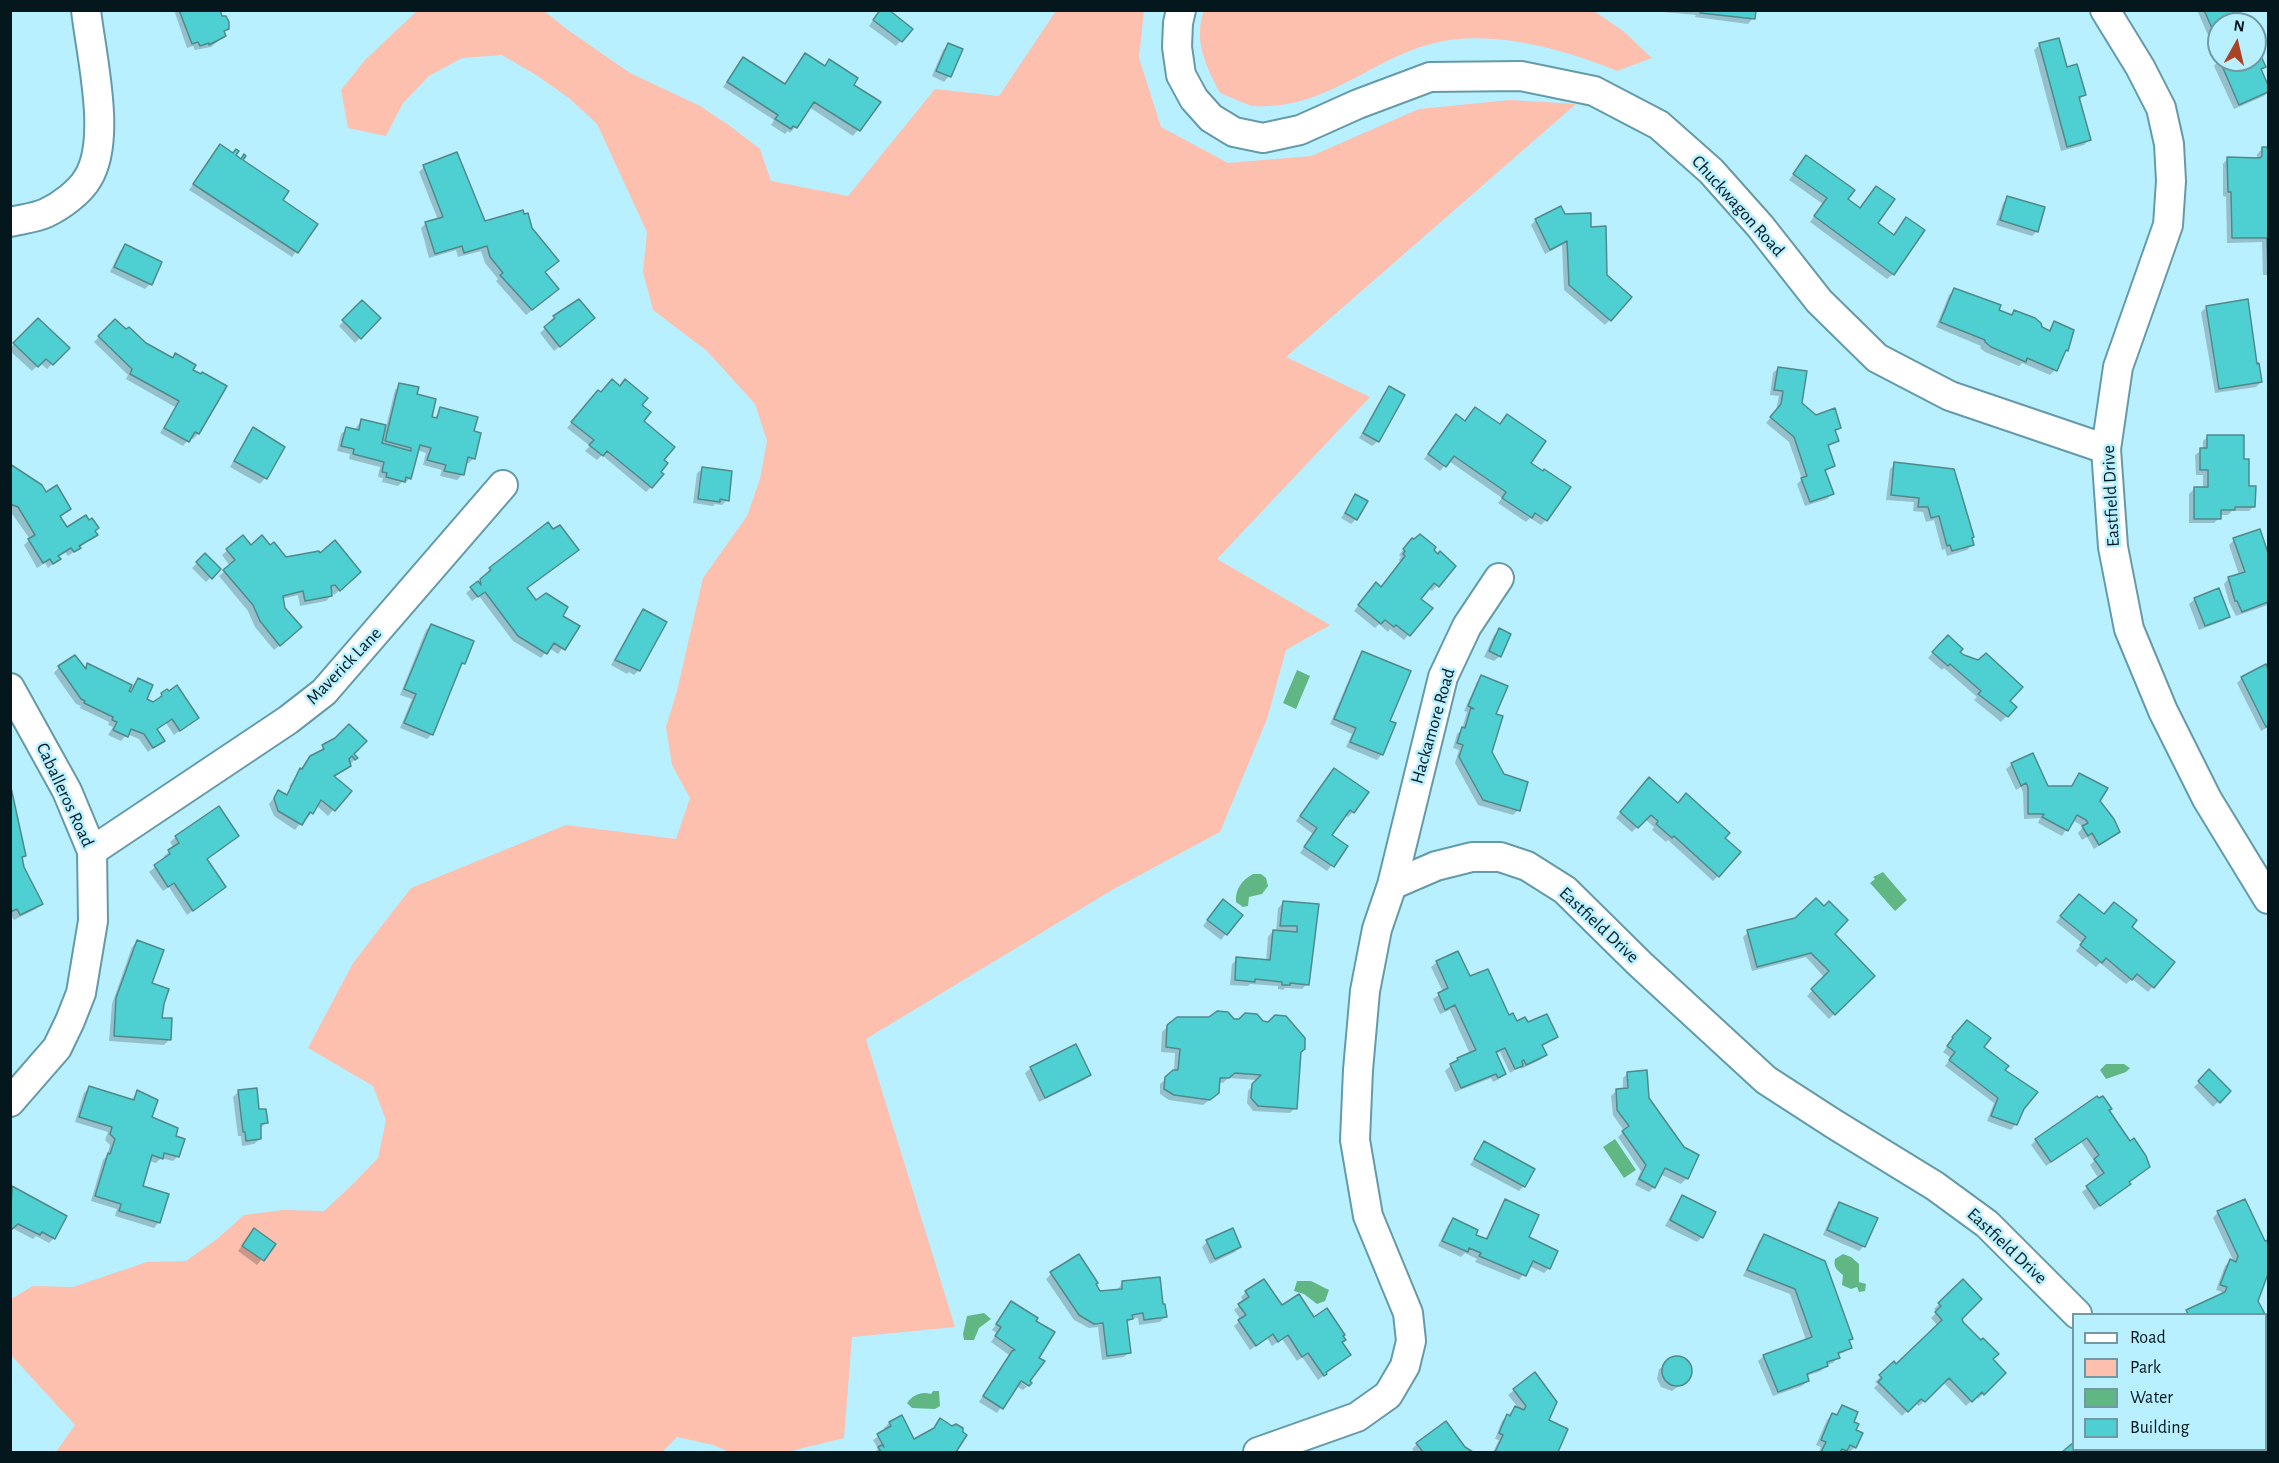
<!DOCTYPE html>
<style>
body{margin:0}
#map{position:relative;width:2279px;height:1463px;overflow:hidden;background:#b9f0ff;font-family:"Alegreya Sans",sans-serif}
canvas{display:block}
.frame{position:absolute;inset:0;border:12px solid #03171c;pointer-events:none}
.legend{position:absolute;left:2072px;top:1313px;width:195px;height:138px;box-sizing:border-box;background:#b9f0ff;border:2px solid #7099a4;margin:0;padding:8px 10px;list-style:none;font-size:18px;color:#03171c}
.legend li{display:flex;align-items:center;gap:12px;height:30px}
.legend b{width:30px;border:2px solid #7099a4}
.north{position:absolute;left:2207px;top:12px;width:60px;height:60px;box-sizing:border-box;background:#b9f0ff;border:2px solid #7099a4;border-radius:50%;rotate:8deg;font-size:16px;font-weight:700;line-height:24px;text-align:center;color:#03171c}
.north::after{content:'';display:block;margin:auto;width:21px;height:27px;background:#aa4224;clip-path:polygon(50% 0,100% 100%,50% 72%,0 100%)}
</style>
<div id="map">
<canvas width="2279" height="1463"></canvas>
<div class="frame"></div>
<ul class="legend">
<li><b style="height:8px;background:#fff"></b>Road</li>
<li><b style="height:16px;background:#fdbfae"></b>Park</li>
<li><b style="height:16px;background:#61b784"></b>Water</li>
<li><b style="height:16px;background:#4ecfd1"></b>Building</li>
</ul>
<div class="north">N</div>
</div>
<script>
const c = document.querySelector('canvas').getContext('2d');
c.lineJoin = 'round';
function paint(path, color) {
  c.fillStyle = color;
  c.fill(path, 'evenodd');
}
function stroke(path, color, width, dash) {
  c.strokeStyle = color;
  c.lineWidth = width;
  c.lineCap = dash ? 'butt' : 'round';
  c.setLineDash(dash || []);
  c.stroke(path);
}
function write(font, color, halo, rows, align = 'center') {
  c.font = font + ' "Alegreya Sans",sans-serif';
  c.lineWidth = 5;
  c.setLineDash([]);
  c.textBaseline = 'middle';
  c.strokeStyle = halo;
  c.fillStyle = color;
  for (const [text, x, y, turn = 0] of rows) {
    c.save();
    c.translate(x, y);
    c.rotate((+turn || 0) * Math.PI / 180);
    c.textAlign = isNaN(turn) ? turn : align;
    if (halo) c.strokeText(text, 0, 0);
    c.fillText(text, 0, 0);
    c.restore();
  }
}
paint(new Path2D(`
 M1204 10 1594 11 1623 31 1652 58 1617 71C1563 49 1489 28 1431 44 1373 59 1333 102 1271 106 1266 106 1259 107 1253 106 1242 103 1230 97 1220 93 1206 66 1193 41 1204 10Z
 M417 11H544L568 30 630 73 700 106 730 126 760 149 771 181 848 196 935 89 999 96 1056 11H1144L1139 58 1161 127 1228 163 1311 156 1419 109 1510 100 1576 104 1286 357 1370 397 1217 559 1330 625 1286 650 1267 719 1220 832 1112 890 866 1039 955 1327 852 1337 844 1438 787 1452H730L713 1445 677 1437 662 1452H56L75 1425 11 1355V1299L33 1286 73 1287 147 1262 186 1261 217 1239 244 1215 283 1210 324 1211 352 1185 378 1158 386 1120 373 1086 308 1048 353 963 411 888 566 825 676 839 690 798 672 765 666 727 677 691 703 578 747 516 760 479 767 441 755 404 707 351 653 310 643 272 647 232 597 124 569 98 536 75 502 55 462 58 429 76 403 103 386 136 348 128 341 90 365 60Z`), '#fdbfae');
paint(new Path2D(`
 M1297 670 1310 676 1296 709 1283 703Z
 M1883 872 1907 900 1895 911 1870 883 1875 879 1873 877Z
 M1253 874H1261L1266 878 1268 886 1262 894 1249 897 1248 906 1243 907 1236 902C1235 889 1242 880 1253 874Z
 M2106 1064H2124L2130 1068 2126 1072 2106 1079 2100 1070Z
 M1615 1139 1636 1170 1624 1178 1603 1147Z
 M1843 1254 1851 1257 1859 1264V1282L1866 1284 1865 1291 1859 1292 1857 1287 1851 1289 1842 1285 1843 1275C1837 1270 1833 1267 1835 1259Z
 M1297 1281H1311L1329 1290 1325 1301 1317 1304 1304 1294 1294 1291Z
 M984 1313 991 1319 979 1328 974 1340H964L963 1334 967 1316Z
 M933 1391H939L940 1406 935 1409 912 1408 907 1403C913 1395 921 1391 931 1394Z`), '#61b784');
paint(new Path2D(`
 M174 10H219L227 29 223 33 224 36 211 47 195 50 193 46 187 48Z
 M1641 10H1754L1753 18 1748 24 1695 17 1696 15Z
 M2197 10H2231L2236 21 2245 24H2219V60Z
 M878 13 911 29 896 46 869 26Z
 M2058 40 2066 69 2084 95 2079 100 2089 140 2084 145 2061 151 2034 50 2039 45Z
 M948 45 961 50 949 76 944 82 932 76 943 50Z
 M2255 47 2264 67 2260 70 2268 92 2264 96 2234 109 2214 66 2219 60H2255Z
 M805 55 824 66 829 61 852 85 879 102 853 136 809 107 795 127 790 133 788 131 785 134 771 125 774 120 723 87 743 59 784 85Z
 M220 146 234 155 281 200 316 224 292 257 189 190Z
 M2262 149H2268V275H2263L2262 242 2227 243 2226 197 2223 196V164L2228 158 2257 160V154Z
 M1806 157 1846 200 1876 224 1893 236 1902 224 1893 274 1887 279 1810 222 1823 204 1789 180Z
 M424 167 484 223 544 273 552 294 526 315 496 281 498 279 485 263 481 251 458 257 456 250 429 258 421 228 426 223 438 220 419 172Z
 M2008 198 2037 231 2032 236 1996 225 2003 203Z
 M1564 215 1590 228 1606 276 1630 297 1605 325 1564 290 1562 245 1545 254 1531 225 1536 220Z
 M125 246 150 284 145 289 110 272 120 251Z
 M1954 290 2010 316 2015 312 2048 332 2054 323 2062 354 2055 370 2050 375 2022 363 2019 366 1985 352 1980 348 1981 346 1936 327 1949 295Z
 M579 301 588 323 554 351 540 333 550 324 549 322 554 317Z
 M362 302 379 318 355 343 339 326Z
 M2207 307 2261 382 2256 387 2215 393 2201 312Z
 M38 320 68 348 47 369 40 363 32 371 10 351V348Z
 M115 321 145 344 172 359 176 355 191 371 225 386 198 434 193 439 190 437 183 446 160 433 175 407 126 379 128 375 94 342Z
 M1778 368 1801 404 1816 416 1840 427 1834 433 1837 441 1828 447 1834 465 1825 472 1832 494 1827 499 1805 506 1797 484 1802 479 1789 442 1766 423 1776 411 1779 396 1770 395 1773 373Z
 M400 385 415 395 430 418 434 419 441 409 472 432 474 458 469 463H465L462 475 457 480 440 476 442 470 423 465 426 453 417 450 410 478 405 483 402 482 398 486 382 482 383 478 378 477 380 467 349 459 350 454 337 451 341 434 347 429 355 431 357 426 362 421 386 427 395 390Z
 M619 387 640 405 642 421 662 460 651 487 646 492 602 455 597 460 585 451 590 446 567 428 593 397Z
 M1389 388 1378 441 1372 446 1359 438 1384 393Z
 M1456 416 1465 422 1499 425 1507 416 1529 463 1546 520 1541 525 1530 518 1526 522 1498 503 1502 498 1449 461 1440 471 1424 459Z
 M254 429 283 447 265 478 260 484 230 467 248 434Z
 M2208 436 2243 460 2247 488 2254 506 2249 511H2232L2228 515H2219V518L2214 523H2189V494L2194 489H2203V475H2196L2195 455 2203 449V441Z
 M1895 464 1973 544 1967 550 1947 556 1945 549 1942 550 1934 520 1926 522 1923 512 1913 511 1914 502 1886 500 1890 469Z
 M10 466 46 494 70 509 59 517 66 529 94 532 96 535 68 556 65 552 57 557 59 559 48 568 45 563 37 568 24 545 30 539 10 511Z
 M703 468 727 500 722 505 715 504 713 506 693 503 697 473Z
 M1356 495V519L1351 524 1341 518Z
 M243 537 251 547H270L286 559 354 577 334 595 330 590 331 596 326 601 300 606 298 595 282 599 284 609 295 632 274 650 255 627 248 611 219 576 230 566 222 555Z
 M2234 540 2268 554V605L2236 616 2229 602 2224 584 2229 578 2239 575 2229 545Z
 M1407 545 1454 566 1432 591 1428 588 1419 599 1431 608 1404 640 1390 629 1388 632 1379 624 1375 628 1354 611 1371 590 1381 588 1401 562 1399 560 1401 557 1399 555Z
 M205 555 219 569 206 582 192 568Z
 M490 569 525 589 535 602 578 627 558 654 549 648 541 658 513 641 479 596 472 601 466 593 487 576 485 574Z
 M2195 599 2229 616 2223 621 2199 630 2189 604Z
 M643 611 639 670 634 675 629 672 627 674 611 665 638 616Z
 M431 625 463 663 458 669 432 734 427 739 400 728 412 699 400 695 426 630Z
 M1499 630 1500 656 1494 661 1484 657 1494 635Z
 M1943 642 1958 652 2015 707 2001 722 1974 700 1977 697 1944 668 1942 670 1928 658Z
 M1363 653 1388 722 1382 754 1377 760 1346 747 1352 734 1330 724 1358 658Z
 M87 665 132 686 138 680 145 700 154 704 162 694 197 718 174 735 166 723 156 730 163 740 148 752 139 739 127 734 121 741 108 735 113 727 108 725 109 722 80 708 81 706 76 704 54 673 59 667 83 668Z
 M2265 666 2268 672V727L2261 731 2237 683 2242 678Z
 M1482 677 1494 715 1491 752 1518 810 1513 815 1478 805 1455 763 1459 750 1453 748 1457 734 1462 729 1467 712 1464 711 1477 682Z
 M323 747 352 754 356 758 344 771 333 777 350 791 328 816 316 805 312 813 307 818 305 817 295 830 274 816 269 804 279 791 286 796 291 787 289 786 305 764 319 753Z
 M2012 764 2047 788 2070 787 2079 775 2119 832 2094 849 2087 837 2082 840 2078 833 2083 827 2081 825 2072 820 2062 836 2038 823 2040 818 2024 819 2023 793 2021 787 2016 790 2006 769Z
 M1329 775 1353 812 1348 817 1345 815 1330 836 1346 847 1327 871 1300 853 1313 834 1296 821Z
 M1644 784 1677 804 1723 838 1718 876 1713 881 1668 840 1666 842 1652 830 1654 827 1645 819 1632 832 1616 818Z
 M10 790 25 856 21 859 23 868 41 903 36 909 14 920 10 914Z
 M219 808 237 836 205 859 224 887 187 915 169 887 163 891 149 872 165 859 164 856 174 848 170 842 176 837Z
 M2074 901 2130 927 2173 963 2148 992 2132 979 2126 984 2100 963 2096 967 2076 951 2082 943 2056 922Z
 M1283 903 1317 905 1307 984 1302 989 1285 988 1283 990 1278 989V986L1250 984 1248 986 1230 985 1232 964 1237 959 1266 961 1268 937 1273 931 1276 932 1278 908Z
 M1218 906 1241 915 1221 940 1203 926Z
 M1796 919 1832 934 1873 976 1829 1019 1807 996 1825 978 1806 957 1752 971 1743 937 1748 932Z
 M137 942 150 984 163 1004 161 1019 170 1039 164 1045 109 1041 112 1004 132 947Z
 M1437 962 1469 977 1516 1023 1527 1024 1556 1037 1541 1047 1545 1055 1540 1060 1521 1069 1520 1067 1510 1073 1500 1052 1495 1054 1504 1074 1499 1079 1493 1082 1491 1078 1455 1092 1445 1071 1458 1059 1470 1054 1450 1010 1440 1014 1433 999 1443 992 1431 967Z
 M1233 1020 1299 1052 1295 1108 1290 1113 1253 1111 1247 1103 1248 1091 1258 1080 1228 1078 1223 1083 1218 1082 1212 1098 1203 1105 1169 1100 1160 1094V1084L1174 1071 1175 1053 1161 1052 1162 1032 1168 1026Z
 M1967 1022 1982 1047 2003 1070 2023 1109 2016 1124 2011 1130 1987 1121 1994 1103 1945 1066 1951 1058 1943 1052 1949 1044 1948 1043Z
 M1031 1068 1089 1075 1084 1080 1039 1102 1025 1073Z
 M2209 1072 2229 1091 2213 1107 2194 1087Z
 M1628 1073 1683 1148 1697 1156 1686 1179 1681 1184 1660 1174 1654 1187 1649 1192 1635 1185 1641 1171 1618 1137 1624 1131 1613 1115 1611 1096 1616 1091 1623 1090V1078Z
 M89 1088 131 1101 137 1092 150 1118 174 1137 178 1156 173 1161 161 1158 156 1163 149 1161 141 1187 159 1222 154 1228 115 1216 117 1209 91 1201 103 1160 107 1156 110 1145 105 1140 108 1132 75 1122 84 1093Z
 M238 1092 266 1123 260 1128V1139L254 1144 242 1146 241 1136H238L233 1097Z
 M2107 1111 2148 1167 2128 1183 2129 1184 2124 1189 2094 1210 2082 1192 2099 1179 2090 1165 2094 1161 2081 1142 2046 1166 2031 1145 2036 1140Z
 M1484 1143 1524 1186 1519 1191 1470 1165Z
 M12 1188 54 1238 49 1243 36 1236 33 1239 12 1228 10 1229V1190Z
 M1683 1197 1702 1237 1697 1242 1665 1226 1678 1202Z
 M1506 1201 1527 1238 1549 1268 1544 1273 1529 1266 1519 1280 1475 1262 1477 1259 1465 1253 1461 1257 1438 1246 1448 1225 1453 1220 1474 1235 1485 1240 1501 1206Z
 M1839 1204 1864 1246 1859 1251 1823 1235 1834 1209Z
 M2218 1212 2264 1243 2268 1241V1274L2266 1275 2257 1301 2263 1314H2184L2221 1296 2222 1292 2216 1290 2225 1266 2230 1261 2234 1262 2213 1218Z
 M1764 1235 1851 1338 1848 1341 1850 1347 1845 1352 1837 1355 1838 1357 1833 1363 1826 1365 1821 1371 1806 1376 1808 1381 1802 1386 1773 1396 1758 1361 1764 1356 1806 1340 1790 1294 1743 1276 1759 1241Z
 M249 1236 274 1244 257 1265 238 1251Z
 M1207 1242 1240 1247 1235 1252 1210 1264 1202 1247Z
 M1051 1274 1094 1284 1099 1293 1117 1291 1122 1283 1165 1317 1160 1322 1139 1325 1138 1318 1131 1319 1126 1324 1129 1352 1124 1357 1102 1360 1098 1327 1089 1328 1074 1320 1046 1279Z
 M1963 1281 1961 1322 2004 1373 1978 1399 1976 1396 1966 1406 1943 1382 1919 1406 1915 1403 1902 1416 1874 1388 1878 1384 1875 1382 1894 1364 1896 1366 1938 1326 1931 1318 1937 1312 1934 1309Z
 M1246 1292 1314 1319 1341 1343 1344 1360 1318 1380 1302 1357 1297 1361 1282 1339 1272 1346 1267 1338 1250 1350 1234 1326 1241 1320 1234 1310 1244 1302 1241 1297Z
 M1011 1303 1053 1333 1037 1358 1043 1361 1028 1382V1385L1023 1390 1016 1386 997 1413 979 1402 1009 1355 991 1342 997 1333 992 1330ZM1016 1375 1029 1384 1026 1386 1014 1378Z
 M2266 1320 2268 1326V1356L2266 1357Z
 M1675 1358 1684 1360 1689 1366 1690 1372 1686 1381 1672 1391 1661 1387 1657 1379 1659 1369Z
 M1535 1374 1547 1421 1566 1430 1556 1452H1493L1499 1440 1495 1439 1502 1421 1517 1406 1508 1395Z
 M1842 1407 1852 1423 1855 1447 1850 1452 1846 1451 1844 1452H1819L1821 1447 1816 1445 1827 1420 1832 1415 1835 1416Z
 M902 1417 913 1441 932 1431 936 1426 965 1435 954 1452H874L878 1449 873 1440 886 1431 884 1428 889 1423Z
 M1417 1444 1463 1448 1470 1452H1414L1412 1449Z`), '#0003');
const building = new Path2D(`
 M179 10H220L222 16H226L229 22V29L224 31 226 36 209 45V43L200 46 198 42 192 44Z
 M880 10H889L913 29 902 42 873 20Z
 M1700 10H1756L1755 19 1700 13Z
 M2204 10H2232L2236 19 2243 17 2247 24H2219V44Z
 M2059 38 2067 67 2077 64 2086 95 2079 97 2091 140 2067 147 2039 43Z
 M948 43 963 49 951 77 936 71Z
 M2255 43 2266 67 2261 69 2268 85V92L2239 105 2219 59 2255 60Z
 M805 53 825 66 829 59 858 78 854 85 881 102 860 131 814 102 797 128 793 126 791 129 775 119 778 115 727 82 743 57 785 84Z
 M220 144 233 153 236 149 239 151 236 155 241 159 244 154 246 156 243 160 289 191 283 200 318 224 298 253 193 184Z
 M2262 147H2268V271L2267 238H2232L2231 192H2228L2227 157 2260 158 2262 156Z
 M457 152 485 221 523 210 524 214 528 213 532 228 559 261 545 272 559 289 532 310 500 275 503 273 490 257 487 246 464 253 462 246 435 254 425 222 443 217 423 165Z
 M1806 155 1855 190 1848 199 1860 208 1876 186 1895 199 1878 223 1894 235 1906 217 1925 230 1894 275 1814 216 1827 198 1793 174Z
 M2007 196 2045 207 2038 232 2000 220Z
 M1561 206 1565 214 1591 213V227L1606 226 1607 275 1632 297 1611 321 1569 285 1567 241 1550 250 1535 219Z
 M125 244 162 262 152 285 114 267Z
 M1954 288 2001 305 1999 310 2012 315 2014 310 2035 318 2041 323 2042 327 2050 331 2054 321 2074 330 2068 351 2066 350 2057 371 2027 358 2026 362 1991 347 1985 342V340L1940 322Z
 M579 299 595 318 560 347 544 327 555 318 553 316Z
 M2248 299 2257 364 2259 363 2262 382 2219 389 2206 306Z
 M362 300 381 318 361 339 342 320Z
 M38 318 70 348 53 365 46 359 38 367 13 343Z
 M115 319 126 329 129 327 146 343 173 358 175 353 196 365 193 370 201 374 202 372 227 386 199 434 195 432 189 442 164 428 179 401 130 374 132 369 98 336Z
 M1778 367 1807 371 1802 403 1816 415 1835 408 1841 428 1835 430 1839 441 1828 445 1835 466 1825 470 1834 494 1810 502 1801 478 1807 476 1794 437 1770 417 1781 404 1783 391 1774 390Z
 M612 379 620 386 625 379 648 398 642 405 651 412 644 421 675 447 664 460 668 463 661 472 664 474 652 488 607 451 603 456 589 445 594 440 571 422 598 390 601 392Z
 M399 383 419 387 417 394 436 399 432 417 437 418 440 407 478 417 474 431 481 433 475 459 468 457 464 475 444 471 446 465 427 460 431 448 420 445 411 479 406 477 405 482 386 477 387 473 382 472 384 462 353 454 354 449 341 446 346 427 359 430 361 419 386 425 382 443 411 451V448L385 441Z
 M1389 386 1405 395 1379 442 1363 433Z
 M1475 407 1500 424 1507 414 1546 441 1531 463 1543 471 1544 469 1571 487 1547 521 1535 513 1532 518 1502 498 1506 492 1454 456 1446 467 1428 454 1456 414 1465 421Z
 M253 427 285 447 267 479 234 461Z
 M2207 435H2244V459H2249V486H2256L2255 507H2235V510H2221V519H2194V487H2208V470H2200V448H2207Z
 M1894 462 1954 469 1974 537 1972 538 1974 545 1952 551 1950 545 1947 546 1939 516 1931 518 1928 507H1918L1919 498 1891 495Z
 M10 464 42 485 46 492 57 485 71 509 60 516 67 527 86 515 89 520 92 518 99 528 95 531 98 535 79 546 81 548 74 552 71 548 58 556 61 559 53 564 50 559 43 563 28 539 35 535 18 507 10 504Z
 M702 467 732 471 729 501 720 499V502L698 499Z
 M1355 494 1368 501 1357 520 1345 513Z
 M548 522 553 529 560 525 579 550 527 588 536 600 546 593 568 607 563 616 580 626 565 650 554 643 547 654 518 636 485 592 478 597 470 587 478 581 481 585 480 579 491 570 489 568Z
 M2260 529 2268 553V602L2242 612 2237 601H2235L2228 577 2245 572 2233 538Z
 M1420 534 1436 547 1434 550 1438 554 1440 551 1456 566 1439 587 1434 583 1421 599 1433 608 1410 636 1396 625 1394 627 1385 620 1381 624 1358 605 1376 582 1381 587 1405 556 1403 554 1405 551 1403 549 1412 538 1414 539Z
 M243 535 251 545 262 535 270 545 274 542 286 557 319 551 320 553 335 540 361 572 340 591 335 585 331 586 332 596 305 601 303 591 283 596 285 608 302 627 280 646 260 621 253 605 223 570 235 560 226 549Z
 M205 553 221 569 212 579 196 562Z
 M2219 588 2230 617 2205 626 2194 598Z
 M643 609 667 622 640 671 615 660Z
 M431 624 474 641 465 664 462 663 433 735 404 723 416 694 404 689Z
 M1499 628 1511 634 1501 657 1489 651Z
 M1948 635 1963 649 1960 652 1964 655 1978 660 1986 653 2023 687 2010 701 2017 707 2008 717 1978 694 1981 691 1950 664 1948 666 1932 652Z
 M1362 651 1411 671 1390 721 1396 723 1383 755 1350 742 1356 728 1334 719Z
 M75 655 86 669 87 663 132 685 129 691 131 692 138 678 153 685 147 699 153 702 162 696 161 693 167 689 169 691 177 685 199 718 180 731 172 719 157 729 165 741 153 748 144 734 131 729 128 737 113 730 117 722 112 720 113 717 84 703 85 701 81 699 58 666Z
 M2266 664 2268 669V726L2266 727 2241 677Z
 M1481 675 1508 686 1496 714 1503 716 1492 752 1504 774 1528 782 1520 811 1483 800 1459 757 1463 745 1457 743 1462 727 1465 728 1471 707 1474 709 1468 706Z
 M349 724 367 741 354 754 358 758 355 760 352 756 349 759 351 766 334 776 352 791 335 811 321 800 313 814 310 812 302 825 278 811 274 798 278 790 287 795 300 768 302 769 310 756 324 749 322 745 335 738Z
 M2033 753 2048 786H2072L2079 773 2108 788 2100 801 2114 819 2120 832 2099 845 2092 833 2088 836 2082 826 2088 823 2086 820 2077 815 2068 831 2042 817 2044 814H2028V787L2026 783 2021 786 2011 763Z
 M1334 768 1369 792 1354 813 1350 810 1332 835 1348 846 1334 867 1304 847 1317 828 1300 816Z
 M1649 777 1678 803 1686 793 1730 833 1725 838 1741 852 1719 877 1674 836 1672 838 1656 824 1658 821 1651 815 1638 828 1620 812Z
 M10 783 26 856 22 857 24 867 43 904 20 915 17 909 10 912Z
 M219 806 239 836 207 859 226 887 193 911 174 883 168 887 154 865 170 854 168 850 179 843 175 836Z
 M2079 894 2104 914 2114 902 2137 920 2132 927 2175 962 2154 988 2137 974 2132 980 2106 958 2102 963 2080 945 2086 937 2060 916Z
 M1816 898 1824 906 1829 901 1848 920 1835 934 1875 976 1835 1015 1811 989 1829 971 1811 953 1757 967 1747 930 1795 918Z
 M1223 899 1243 915 1227 935 1207 920Z
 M1283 901 1319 904 1309 985 1290 983V985H1282V982L1255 979V982L1235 980 1236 957 1270 960 1273 930 1297 932V926H1280Z
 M137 940 164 950 152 983 169 989 164 1004 162 1018H172L171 1040 114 1036 116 998Z
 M1458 951 1470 976 1488 969 1509 1015 1513 1013 1517 1021 1525 1017 1528 1022 1547 1014 1558 1037 1542 1045 1547 1055 1526 1065 1524 1060 1522 1061 1523 1066 1515 1069 1505 1048 1496 1052 1506 1074 1498 1078 1496 1074 1461 1088 1450 1064 1458 1060 1457 1058 1476 1050 1455 1005 1445 1010 1438 993 1448 988 1436 961Z
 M1217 1011 1228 1012 1234 1019H1239L1245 1013 1257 1014 1263 1021 1268 1022 1275 1015 1286 1016 1305 1038V1049L1301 1052 1297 1109 1258 1106 1251 1098 1252 1084 1261 1075 1235 1073 1229 1078H1220L1219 1093 1210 1100 1174 1095 1164 1089 1165 1077 1173 1070H1178L1180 1049 1166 1047 1167 1025 1177 1017H1209Z
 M1967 1020 1991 1038 1984 1047 2009 1066 2005 1070 2038 1092 2024 1109 2017 1125 1991 1116 1998 1098 1949 1060 1955 1052 1947 1046 1953 1038 1952 1037Z
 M1076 1044 1091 1075 1045 1098 1030 1067Z
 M2209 1069 2231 1091 2220 1103 2198 1081Z
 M1647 1070 1649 1098 1684 1147 1699 1155 1688 1179 1665 1168 1655 1188 1639 1179 1646 1165 1622 1131 1629 1126 1617 1110 1616 1089 1628 1088 1627 1072Z
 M89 1086 134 1100 137 1090 158 1100 152 1117 178 1128 176 1136 185 1139 179 1157 164 1153 163 1159 152 1155 143 1186 169 1194 160 1223 119 1211 121 1204 95 1196 108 1153 110 1154 115 1139 110 1134 112 1127 79 1117Z
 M257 1088 259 1109H266L268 1123 261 1124V1139L246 1141 245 1132H243L238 1090Z
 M2097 1096 2099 1098 2103 1096 2112 1109 2109 1110 2130 1141 2134 1138 2146 1156 2150 1167 2129 1182 2131 1184 2100 1206 2086 1186 2104 1173 2094 1159 2099 1155 2087 1138 2051 1162 2035 1139Z
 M1484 1141 1535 1169 1525 1187 1474 1159Z
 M12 1186 67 1216 55 1239 42 1232 40 1235 18 1224 10 1231Z
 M1682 1195 1716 1212 1703 1238 1670 1220Z
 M1505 1199 1539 1215 1529 1237 1558 1251 1550 1269 1533 1261 1526 1276 1479 1256 1481 1253 1469 1248 1468 1252 1442 1241 1453 1218 1478 1230 1476 1235 1487 1239Z
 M2245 1199 2265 1241 2268 1240V1274L2258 1301 2265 1314H2188L2186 1310 2225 1292 2227 1287 2220 1285 2230 1259 2236 1262 2238 1256 2217 1211Z
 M1839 1202 1878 1218 1865 1247 1827 1230Z
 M254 1228 276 1244 264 1261 242 1246Z
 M1233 1228 1241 1247 1215 1259 1206 1240Z
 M1764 1234 1825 1261 1853 1339 1849 1340 1852 1348 1838 1353 1840 1358 1827 1362 1828 1366 1807 1374 1809 1381 1778 1392 1763 1355 1812 1337 1795 1289 1747 1270Z
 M1079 1254 1098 1283 1096 1284 1100 1291 1122 1289V1281L1160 1277 1163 1304H1165L1167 1317 1144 1320 1143 1313 1132 1315 1133 1319 1127 1320 1131 1353 1107 1356 1103 1323 1094 1324 1079 1315 1050 1272Z
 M1264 1279 1282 1305 1299 1294 1314 1317 1327 1308 1345 1335 1343 1336 1346 1340 1342 1342 1351 1355 1326 1372 1327 1374 1324 1376 1308 1353 1302 1357 1288 1335 1278 1342 1273 1334 1256 1346 1238 1320 1246 1315 1238 1304 1249 1297 1245 1291Z
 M1963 1279 1982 1299 1962 1319 1963 1322 1981 1340 1983 1338 1999 1354 1993 1359 2006 1373 1984 1395 1982 1392 1972 1402 1949 1378 1925 1402 1921 1399 1908 1412 1878 1382 1882 1378 1879 1375 1894 1361 1896 1364 1942 1320 1935 1312 1941 1306 1938 1303Z
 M1011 1301 1038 1318 1036 1321 1055 1332 1039 1358 1045 1361 1030 1381 1032 1383 1029 1386 1021 1381 1003 1409 983 1396 1012 1351 1015 1350 995 1336 1001 1327 996 1324Z
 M2266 1316 2268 1323V1354L2266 1356Z
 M1662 1371a15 15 0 1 1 30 0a15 15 0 1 1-30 0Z
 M1535 1372 1557 1402 1549 1420 1568 1429 1558 1452H1495L1503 1435 1499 1433 1507 1414 1510 1416 1515 1406 1524 1410 1526 1406 1513 1389Z
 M1842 1405 1858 1412 1854 1422 1859 1424 1856 1430 1863 1433 1856 1448 1850 1445 1847 1451 1842 1449 1840 1452H1821L1826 1442 1821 1440 1832 1413 1837 1415Z
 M902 1415 914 1439 934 1428 940 1418 952 1426 956 1424 963 1428V1432L967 1435 956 1452H881L878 1447 882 1445 884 1447 877 1434 891 1426 889 1422Z
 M1446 1421 1465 1447 1473 1452H1423L1416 1443Z
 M2074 1442V1450H2085L2088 1452H2062Z`);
paint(building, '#4ecfd1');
stroke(building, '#51898a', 1.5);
const minor = new Path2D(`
 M1181 10 1178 23 1177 47 1181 75 1194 99 1211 118 1234 132 1263 138 1300 130 1358 104 1430 77 1521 76 1594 91 1659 125 1711 171 1760 226 1819 301 1877 358 1950 396 2106 449
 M2105 10 2140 67 2161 108 2169 144 2171 181 2168 225 2118 367 2106 449 2113 547 2129 629 2163 711 2207 799 2268 899
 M10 222C22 219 35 218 46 213 61 206 80 192 88 178 112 139 91 55 86 10
 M10 688 67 791 92 851 93 921 81 993 70 1021 57 1048 10 1102
 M92 851 288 720 324 692 503 485
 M1392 885 1436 866 1472 857H1500L1527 866 1565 890 1640 964 1766 1080 1834 1124 1935 1186 1987 1224 2077 1314
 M2266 1449H2268
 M1258 1452 1357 1417 1388 1395 1405 1366 1411 1341 1408 1313 1368 1216 1355 1140 1358 1070 1365 991 1377 929 1392 885 1443 677 1467 626 1499 578`);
stroke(minor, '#659aa8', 32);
stroke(minor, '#fff', 28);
write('18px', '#03171c', '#b9f0ff', [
 ["Chuckwagon Road",1738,206,48],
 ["Eastfield Drive",2111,496,-93],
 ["Maverick Lane",344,666,-46],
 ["Hackamore Road",1433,726,-74],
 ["Caballeros Road",65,795,65],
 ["Eastfield Drive",1599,925,43],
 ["Eastfield Drive",2007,1246,43]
]);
</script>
